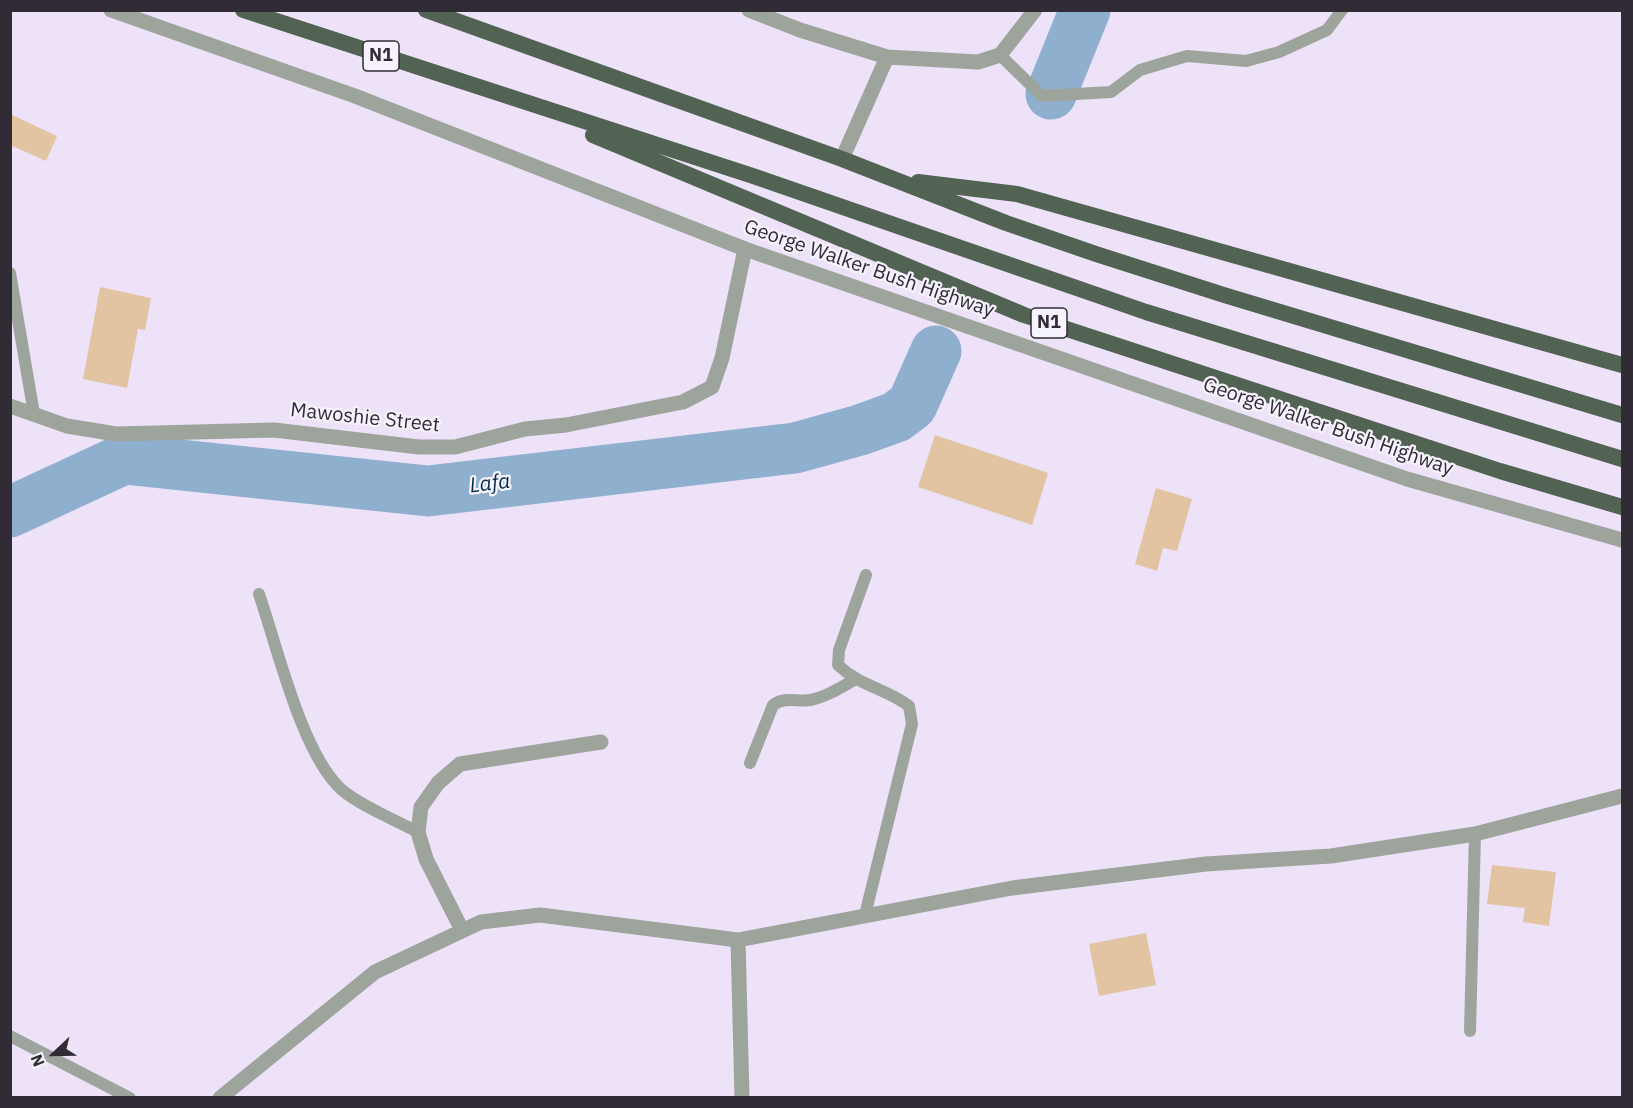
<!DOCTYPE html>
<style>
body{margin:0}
#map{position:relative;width:1633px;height:1108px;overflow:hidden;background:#eee2f9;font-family:"IBM Plex Sans",sans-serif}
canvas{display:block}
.frame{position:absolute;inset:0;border:12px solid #302b34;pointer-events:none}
.north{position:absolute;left:24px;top:1024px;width:60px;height:60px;-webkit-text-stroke:4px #f7f3fc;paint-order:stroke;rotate:248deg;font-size:16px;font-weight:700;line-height:24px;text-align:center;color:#302b34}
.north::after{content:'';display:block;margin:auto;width:21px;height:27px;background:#302b34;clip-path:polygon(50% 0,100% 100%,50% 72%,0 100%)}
</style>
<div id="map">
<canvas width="1633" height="1108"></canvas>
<div class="frame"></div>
<div class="north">N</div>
</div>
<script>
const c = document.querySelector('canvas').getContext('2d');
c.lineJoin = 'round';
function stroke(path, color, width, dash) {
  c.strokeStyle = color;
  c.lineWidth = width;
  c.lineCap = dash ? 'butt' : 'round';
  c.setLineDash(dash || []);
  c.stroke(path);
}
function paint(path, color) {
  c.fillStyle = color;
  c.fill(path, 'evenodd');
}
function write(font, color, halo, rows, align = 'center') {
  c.font = font + ' "IBM Plex Sans",sans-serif';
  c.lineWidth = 4.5;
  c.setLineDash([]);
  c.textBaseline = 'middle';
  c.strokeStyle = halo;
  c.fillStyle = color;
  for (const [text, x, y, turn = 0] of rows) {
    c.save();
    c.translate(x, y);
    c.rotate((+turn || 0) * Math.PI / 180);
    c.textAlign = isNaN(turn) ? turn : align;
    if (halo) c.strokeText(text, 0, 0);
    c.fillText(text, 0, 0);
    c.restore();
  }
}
stroke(new Path2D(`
 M1051 94 1085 10
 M10 512 124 459 428 491 795 448 860 430 896 417 912 405 936 351`), '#8fafce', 51);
paint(new Path2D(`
 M10 114 57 136 46 161 10 145Z
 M100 287 151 298 145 330 138 329 127 388 83 379Z
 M935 435 1048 473 1032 525 918 487Z
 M1156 488 1192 499 1177 551 1163 548 1157 571 1135 564Z
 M1492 865 1556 872 1549 926 1523 922 1525 908 1487 904Z
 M1146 933 1156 985 1099 996 1089 944Z`), '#e2c3a2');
stroke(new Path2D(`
 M1000 55 1042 96 1111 92 1140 70 1187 56 1246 61 1279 52 1327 30 1342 10
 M10 273 34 414
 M259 594C277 646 302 755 342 790 361 806 395 820 418 832
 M750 763 773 705C785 696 797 702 810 700 826 697 840 688 854 680
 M865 915 912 724 909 706C885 688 861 687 838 665L839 650 866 575
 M1470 1031 1475 834
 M10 1036 130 1098`), '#9ca49c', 12);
stroke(new Path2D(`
 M749 10 800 30 887 57 978 62 1000 55 1035 10
 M842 159 887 57
 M10 406 67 426 116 434 274 430 419 447H455L525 429 566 425 683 402 712 387 722 358 745 249
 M462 930 426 859 418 832 421 807 438 783 460 764 601 742
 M738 940 742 1098
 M220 1098 375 972 481 922 540 915 738 940 1012 888 1206 864 1331 856 1475 834 1622 796`), '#9ca49c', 15);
stroke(new Path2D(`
 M111 10 355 96 745 249 1407 479 1622 540`), '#9ca49c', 15);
stroke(new Path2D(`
 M243 10 753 176 1146 312 1622 459
 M426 10 842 159 1006 223 1096 254 1224 295 1622 415
 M593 135 1024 315 1500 471 1622 507
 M918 182 1017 194 1622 365`), '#526253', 16);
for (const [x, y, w] of [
 [381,56,36],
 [1049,323,36]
]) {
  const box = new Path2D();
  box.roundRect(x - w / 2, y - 15, w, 30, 4.5);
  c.fillStyle = '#f7f3fc';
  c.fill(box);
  stroke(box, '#302b34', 1.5);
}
write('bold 18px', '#302b34', null, [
 ["N1",381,56],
 ["N1",1049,323]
]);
write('20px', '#302b34', '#f7f3fc', [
 ["George Walker Bush Highway",869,269,19],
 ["Mawoshie Street",365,418,6],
 ["George Walker Bush Highway",1328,427,19]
]);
write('italic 21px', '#052c4a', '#f7f3fc', [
 ["Lafa",490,484,-7]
]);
</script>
